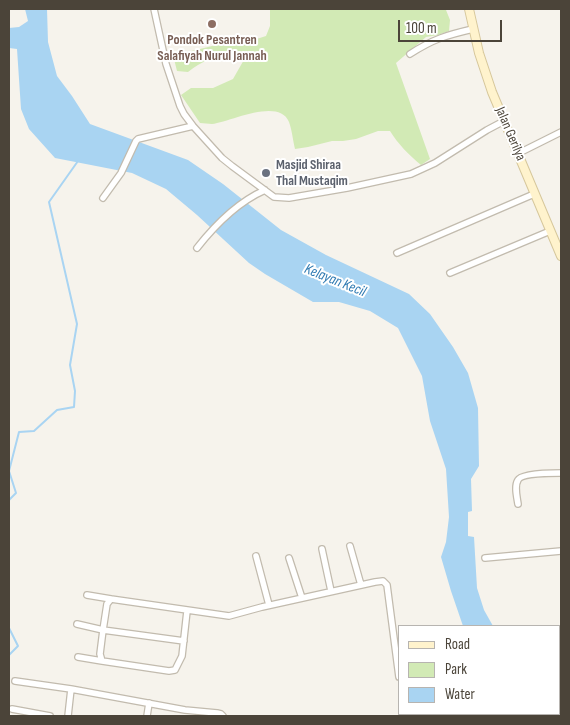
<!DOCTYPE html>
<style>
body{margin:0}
#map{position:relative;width:570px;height:725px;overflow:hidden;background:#f6f3ec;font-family:"Sofia Sans Condensed",sans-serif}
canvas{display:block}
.frame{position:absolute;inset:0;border:10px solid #4b4439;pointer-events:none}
.legend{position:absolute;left:398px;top:625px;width:162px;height:90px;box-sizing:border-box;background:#fff;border:1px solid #b7b4b0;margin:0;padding:6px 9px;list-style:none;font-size:15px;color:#4b4439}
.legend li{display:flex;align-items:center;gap:10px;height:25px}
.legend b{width:25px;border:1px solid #b7b4b0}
.scale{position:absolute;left:398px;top:20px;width:104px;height:22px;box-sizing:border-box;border:2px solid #4b4439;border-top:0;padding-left:6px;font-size:15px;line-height:18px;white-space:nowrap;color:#4b4439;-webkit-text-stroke:4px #fff;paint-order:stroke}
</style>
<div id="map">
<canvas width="570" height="725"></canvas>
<div class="frame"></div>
<ul class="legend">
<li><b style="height:6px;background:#fff3cd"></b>Road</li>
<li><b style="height:14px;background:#d2eab5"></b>Park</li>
<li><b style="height:14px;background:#a9d4f2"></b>Water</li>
</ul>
<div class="scale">100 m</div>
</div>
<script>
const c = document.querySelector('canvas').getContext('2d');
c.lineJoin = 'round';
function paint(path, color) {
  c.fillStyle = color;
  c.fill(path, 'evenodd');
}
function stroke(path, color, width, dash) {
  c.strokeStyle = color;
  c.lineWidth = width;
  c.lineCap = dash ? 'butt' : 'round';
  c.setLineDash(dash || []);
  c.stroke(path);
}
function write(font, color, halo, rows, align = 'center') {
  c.font = font + ' "Sofia Sans Condensed",sans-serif';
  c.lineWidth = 4;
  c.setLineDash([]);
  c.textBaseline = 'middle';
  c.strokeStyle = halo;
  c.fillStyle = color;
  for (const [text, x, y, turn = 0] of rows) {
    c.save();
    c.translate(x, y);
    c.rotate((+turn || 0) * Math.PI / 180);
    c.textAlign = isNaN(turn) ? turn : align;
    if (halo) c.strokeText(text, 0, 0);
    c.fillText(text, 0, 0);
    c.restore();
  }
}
paint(new Path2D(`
 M270 9H444L446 10 450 20 449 31 438 35 426 37 396 63 430 159 421 165C409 155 398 144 390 131H378L356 139 343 141H332L308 147 295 149C293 141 292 130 289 122 279 97 230 122 212 124 208 124 204 123 200 123L181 95 191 88H213L233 79 245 58C223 53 206 58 188 72L177 71 173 55 196 50 220 44 244 43 266 36 270 26Z`), '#d2eab5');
paint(new Path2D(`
 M25 9H47L48 42 57 76 72 96 90 124 188 160 223 184 281 230 326 255 409 294 430 314 453 347 468 373 478 408 479 466 471 479 472 511 468 512V536L474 537 477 588 484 610 493 626H463L451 591 441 557 446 542 449 517 446 469 430 421 422 376 398 328 370 311 339 302H313L265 274 249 263 197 215 166 189 132 173 55 158 29 129 21 109 17 49 9 48V28L19 27 28 21Z`), '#a9d4f2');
stroke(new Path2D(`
 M9 471 19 432 34 431 57 410 74 407 75 391 70 365 77 324 49 202 78 161
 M9 471 16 493 9 500
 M9 628 18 646 9 655`), '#a9d4f2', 2);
stroke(new Path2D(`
 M540 716V714`), '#a9d4f2', 12);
const street = new Path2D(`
 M154 9 166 64 180 106 184 114 193 126 222 158 232 166 274 197 289 198 347 188 411 174 435 163 487 130 504 121
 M410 54C433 39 447 35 473 29
 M517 154 561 132
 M103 198 121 173 136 141 138 139 193 126
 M197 248C215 225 238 202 265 190
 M397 253 534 194
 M450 273 550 231
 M518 504C517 497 514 486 518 480 521 473 553 473 561 473
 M350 546 361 585
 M322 549 331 591
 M256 556 269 605
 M289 558 302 598
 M485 558 561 551
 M87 595 111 599
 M187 611 182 656 175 670 169 671 102 661 100 654 103 630 107 604 111 599 229 616 262 607 375 582 383 581 387 585 399 677
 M77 624 103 630 184 641
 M559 637 561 636
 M78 657 102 661
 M15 681 71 689 185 710 217 713 221 714 223 716
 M12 709 50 716
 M403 714V716
 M508 714 510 716
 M68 716 71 689
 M147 716 149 703
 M555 716V714`);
const secondary = new Path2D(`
 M469 9 479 53 492 92 561 256`);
stroke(street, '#c2bbae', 8);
stroke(secondary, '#d6c79b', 10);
stroke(street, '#fff', 5.5);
stroke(secondary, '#fff3cd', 8);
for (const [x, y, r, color] of [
 [212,24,5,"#8d6e63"],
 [266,173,5,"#6b7280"]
]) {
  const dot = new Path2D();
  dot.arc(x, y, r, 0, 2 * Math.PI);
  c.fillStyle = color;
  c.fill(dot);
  stroke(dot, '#fff', 2);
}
write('bold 14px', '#785e54', '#fff', [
 ["Pondok Pesantren",212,40],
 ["Salafiyah Nurul Jannah",212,56]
]);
write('14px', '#4b4439', '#fff', [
 ["Jalan Gerilya",510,134,67]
]);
write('bold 14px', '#5b616d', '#fff', [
 ["Masjid Shiraa",276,165],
 ["Thal Mustaqim",276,181]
], 'left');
write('italic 15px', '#2e7ab2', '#fff', [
 ["Kelayan Kecil",335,281,22]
]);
</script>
